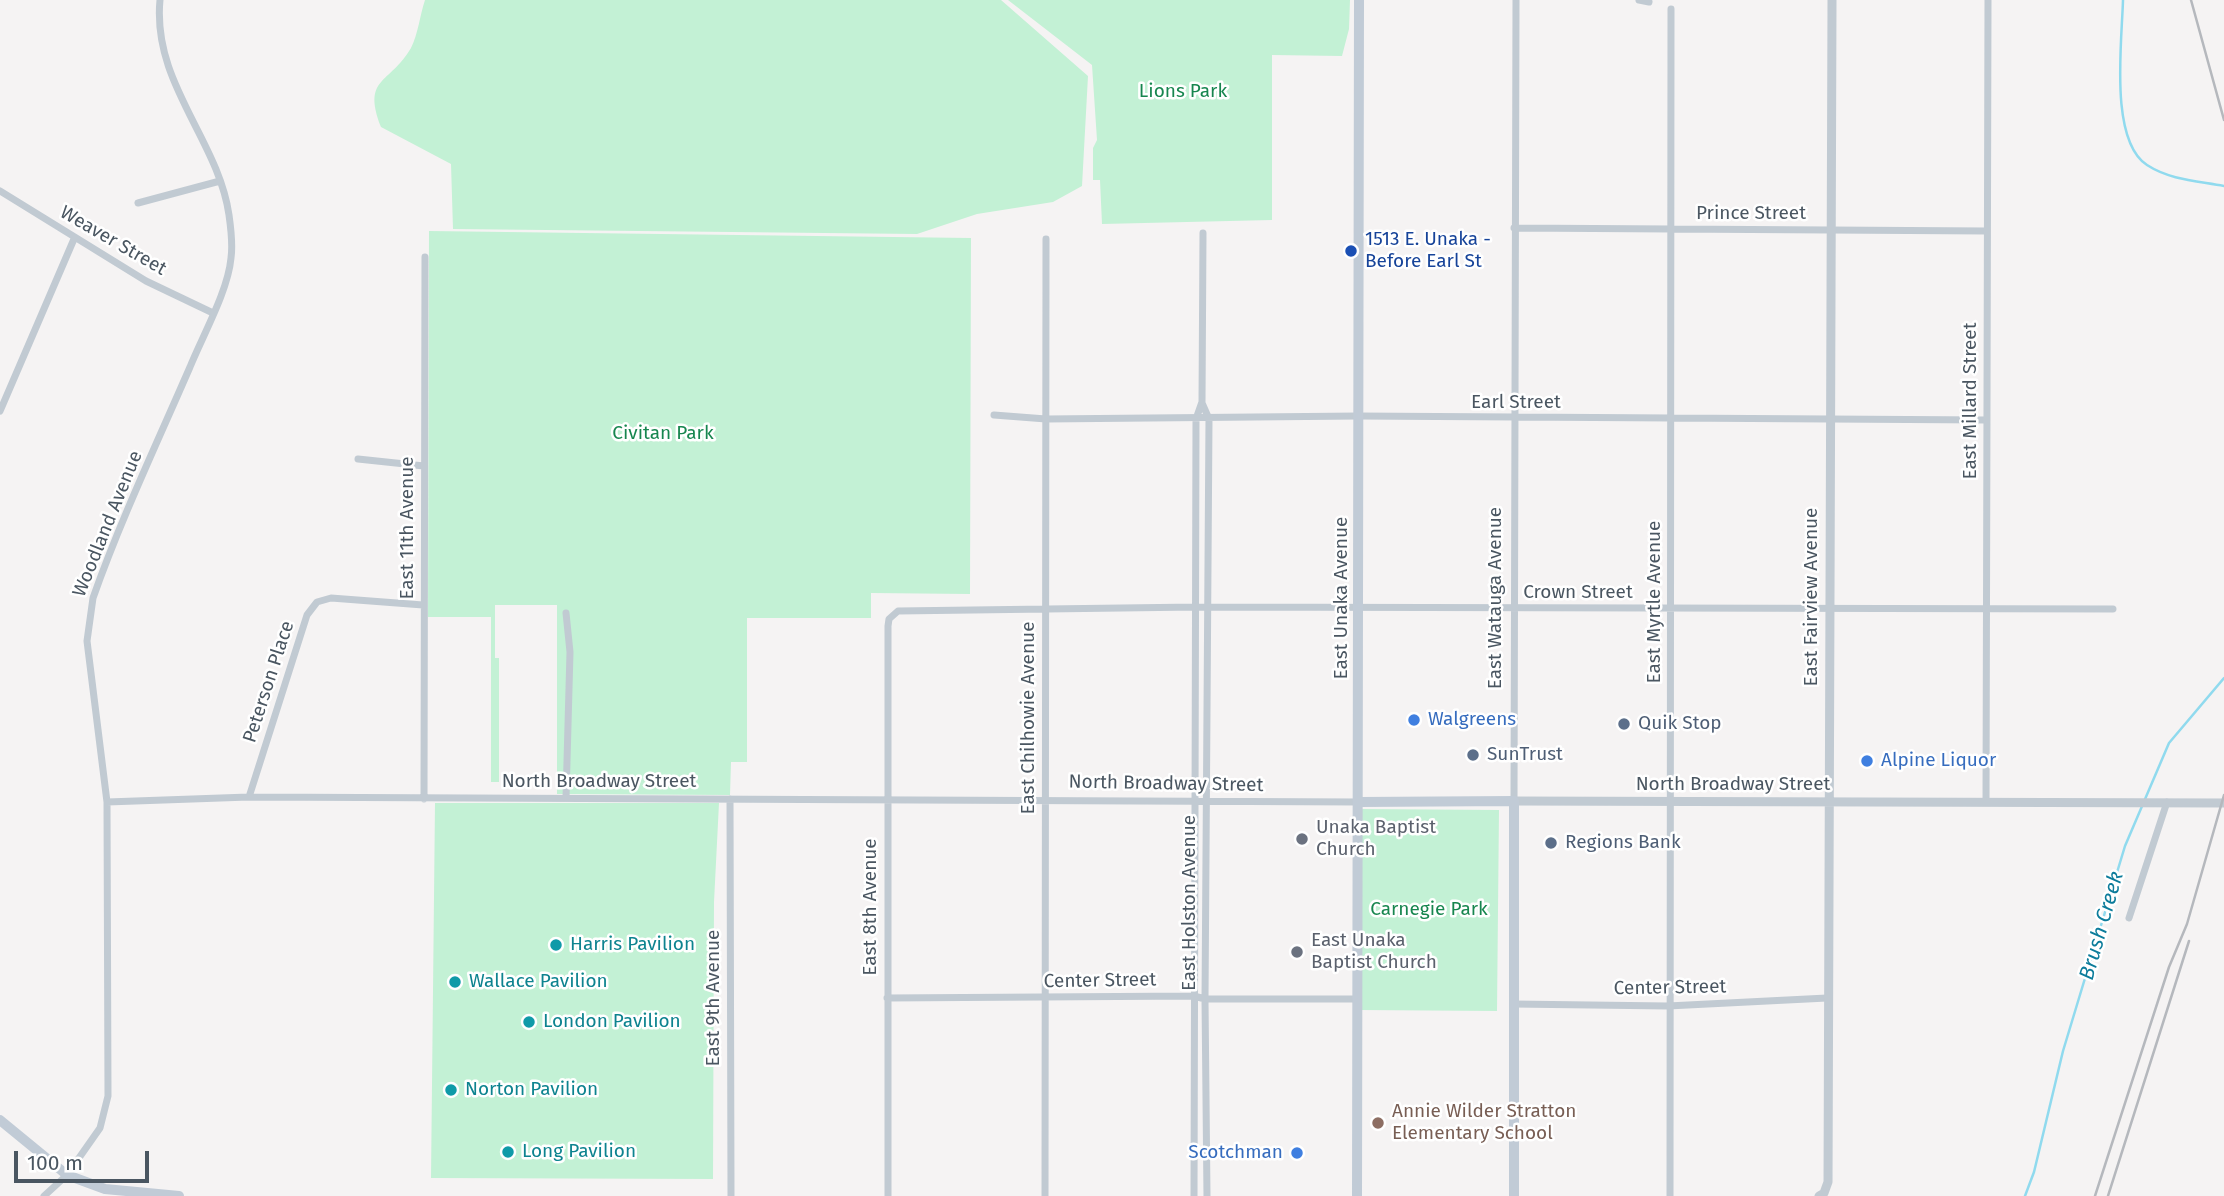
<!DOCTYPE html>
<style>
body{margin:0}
#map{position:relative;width:2224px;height:1196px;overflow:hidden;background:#f5f3f3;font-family:"Fira Sans",sans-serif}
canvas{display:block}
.scale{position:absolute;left:14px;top:1151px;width:135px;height:32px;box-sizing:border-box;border:4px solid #4a5661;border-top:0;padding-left:9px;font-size:21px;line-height:24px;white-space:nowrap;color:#4a5661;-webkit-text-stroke:5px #fff;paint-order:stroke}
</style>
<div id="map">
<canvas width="2224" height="1196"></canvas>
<div class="scale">100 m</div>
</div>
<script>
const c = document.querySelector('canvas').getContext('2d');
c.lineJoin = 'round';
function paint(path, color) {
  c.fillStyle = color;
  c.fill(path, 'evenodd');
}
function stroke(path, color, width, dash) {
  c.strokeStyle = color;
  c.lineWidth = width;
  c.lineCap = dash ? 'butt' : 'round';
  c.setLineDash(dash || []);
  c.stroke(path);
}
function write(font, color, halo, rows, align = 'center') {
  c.font = font + ' "Fira Sans",sans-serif';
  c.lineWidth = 5;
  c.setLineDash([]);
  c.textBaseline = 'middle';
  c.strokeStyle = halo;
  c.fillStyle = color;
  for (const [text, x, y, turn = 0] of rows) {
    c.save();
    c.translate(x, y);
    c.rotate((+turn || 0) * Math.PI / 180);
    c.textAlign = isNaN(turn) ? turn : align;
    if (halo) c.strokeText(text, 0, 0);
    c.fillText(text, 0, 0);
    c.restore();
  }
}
paint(new Path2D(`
 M425 0H1001L1088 76 1082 186 1053 202 977 214 917 234 453 229 451 164 381 127C362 77 389 85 411 48 418 34 420 15 425 0Z
 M1008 0H1350L1349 29 1342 56 1272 55V220L1102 224 1100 180H1093V148L1097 140 1092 65Z
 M429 231 971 238 970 594 871 593V618H747V762H731L730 795 557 794V605H495V658H499V782H491V617H428Z
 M435 803H719L714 902 713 1179 431 1178Z
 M1361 809 1499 810 1497 1011 1359 1010Z`), '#c3f1d5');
stroke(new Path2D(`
 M2123 0C2122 41 2109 140 2147 165 2170 180 2198 181 2224 186
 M2025 1196 2034 1172 2063 1051 2125 846 2169 743 2224 678`), '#90daee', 2.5);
stroke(new Path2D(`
 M1639 0 1649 2
 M0 191 146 281 213 313
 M138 203 220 181
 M1514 228 1987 231
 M1202 403 1209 419 1205 999 1207 1196
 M0 411 74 239
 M994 415 1046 419 1358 416 1986 420
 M358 459 424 466
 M249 797 307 615 317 602 331 598 423 605
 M566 798 570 652 566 613
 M424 799 425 257
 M730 799 731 1196
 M1514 801 1516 0
 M107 802 249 797 1359 802
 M1986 802 1988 0
 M2129 918 2167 802
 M887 998 1194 996 1205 999H1356
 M1513 1004 1668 1006 1827 998
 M44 1196 67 1175 100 1128 108 1096 107 802 87 641 93 598C121 519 157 443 190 367 203 335 228 291 231 258 233 244 231 229 229 215 218 139 152 83 160 0
 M888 1196V626L889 619 898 611 1196 607 2113 609
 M1045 1196 1046 239
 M1194 1196 1196 419 1202 402 1203 233
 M1670 1196 1671 9`), '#c1cad2', 7);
stroke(new Path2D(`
 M1514 801 2224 803
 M1819 1196 1824 1193 1828 1182 1832 0`), '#c1cad2', 9);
stroke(new Path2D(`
 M1360 802 1514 801V1196
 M0 1120 67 1175 105 1189 179 1196
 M1357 1196 1359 0`), '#c1cbd6', 10);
stroke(new Path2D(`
 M2191 0 2224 120
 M2095 1196 2169 967 2187 924 2224 795
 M2108 1196 2189 941`), '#b5b8bd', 2.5);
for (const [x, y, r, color] of [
 [1351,251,7,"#1a4fb4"],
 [1414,720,7,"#3f7fe0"],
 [1624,724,7,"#5c6f8a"],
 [1473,755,7,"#5c6f8a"],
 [1867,761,7,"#3f7fe0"],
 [1302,839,7,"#6b7280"],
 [1551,843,7,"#5c6f8a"],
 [556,945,7,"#0f9aa8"],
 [1297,952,7,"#6b7280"],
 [455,982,7,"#0f9aa8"],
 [529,1022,7,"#0f9aa8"],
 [451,1090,7,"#0f9aa8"],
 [1378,1123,7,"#8d6e63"],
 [508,1152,7,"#0f9aa8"],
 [1297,1153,7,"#3f7fe0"]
]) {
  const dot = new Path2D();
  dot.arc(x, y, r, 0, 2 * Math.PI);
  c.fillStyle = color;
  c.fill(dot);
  stroke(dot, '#fff', 2.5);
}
write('19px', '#17864f', '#fff', [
 ["Lions Park",1183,92],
 ["Civitan Park",663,434],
 ["Carnegie Park",1429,910]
]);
write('19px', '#4a5661', '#fff', [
 ["Prince Street",1751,214],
 ["Weaver Street",113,241,30],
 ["East Millard Street",1971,401,-90],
 ["Earl Street",1516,403],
 ["Woodland Avenue",108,524,-68],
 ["East 11th Avenue",408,528,-90],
 ["Crown Street",1578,593],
 ["East Fairview Avenue",1812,597,-90],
 ["East Unaka Avenue",1342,598,-90],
 ["East Watauga Avenue",1496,598,-90],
 ["East Myrtle Avenue",1655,602,-90],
 ["Peterson Place",269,682,-72],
 ["East Chilhowie Avenue",1029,718,-90],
 ["North Broadway Street",599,782],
 ["North Broadway Street",1166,784,1],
 ["North Broadway Street",1733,785],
 ["East Holston Avenue",1190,903,-90],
 ["East 8th Avenue",871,907,-90],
 ["Center Street",1100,981,-1],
 ["Center Street",1670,988,-1],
 ["East 9th Avenue",714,998,-90]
]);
write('19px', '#164399', '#fff', [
 ["1513 E. Unaka -",1365,240],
 ["Before Earl St",1365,262]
], 'left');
write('19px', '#366cbe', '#fff', [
 ["Walgreens",1428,720],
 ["Alpine Liquor",1881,761],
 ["Scotchman",1283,1153,"right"]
], 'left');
write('19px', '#4e5e75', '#fff', [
 ["Quik Stop",1638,724],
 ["SunTrust",1487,755],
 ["Regions Bank",1565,843]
], 'left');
write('19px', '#5b616d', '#fff', [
 ["Unaka Baptist",1316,828],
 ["Church",1316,850],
 ["East Unaka",1311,941],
 ["Baptist Church",1311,963]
], 'left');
write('19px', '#0d838f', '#fff', [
 ["Harris Pavilion",570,945],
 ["Wallace Pavilion",469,982],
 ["London Pavilion",543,1022],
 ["Norton Pavilion",465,1090],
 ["Long Pavilion",522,1152]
], 'left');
write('19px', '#785e54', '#fff', [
 ["Annie Wilder Stratton",1392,1112],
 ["Elementary School",1392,1134]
], 'left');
write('italic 21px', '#0c7c9b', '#fff', [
 ["Brush Creek",2102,926,-74]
]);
</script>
